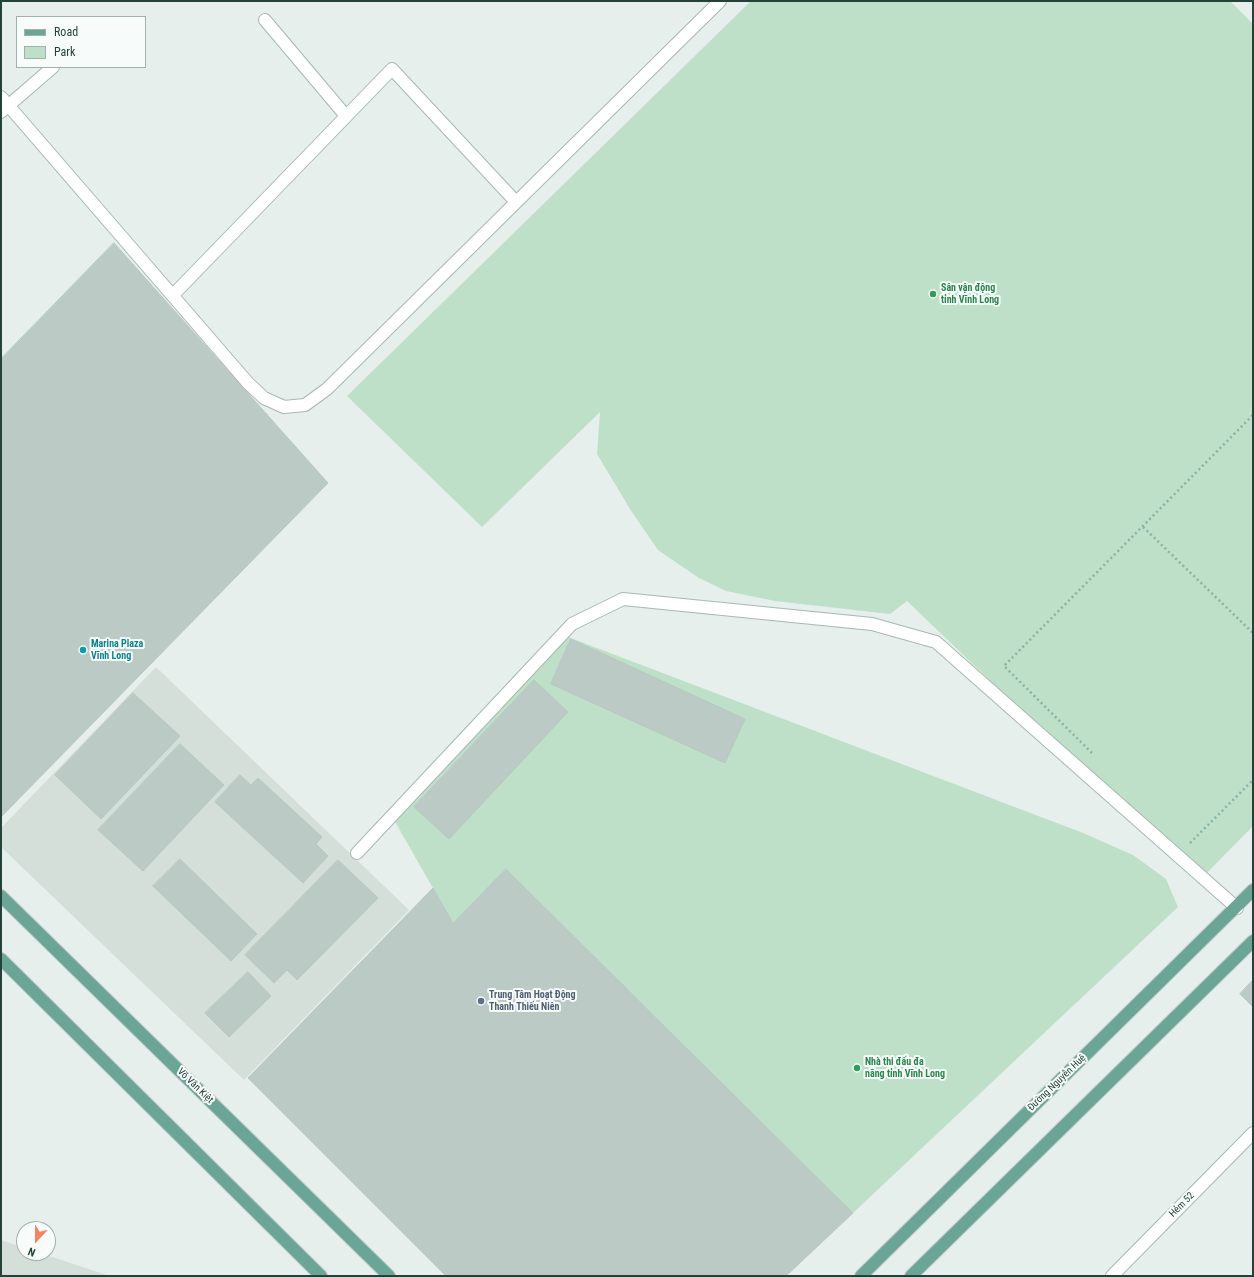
<!DOCTYPE html>
<meta charset="utf-8">
<style>
body{margin:0}
#map{position:relative;width:1254px;height:1277px;overflow:hidden;background:#e6efeb;font-family:"Roboto Condensed",sans-serif}
canvas{display:block}
.frame{position:absolute;inset:0;border:2px solid #24423a;pointer-events:none}
.legend{position:absolute;left:16px;top:16px;width:130px;height:52px;box-sizing:border-box;background:#f7fbf9;border:1px solid #a3b1ad;margin:0;padding:5px 7px;list-style:none;font-size:12px;color:#24423a}
.legend li{display:flex;align-items:center;gap:8px;height:20px}
.legend b{width:20px;border:1px solid #a3b1ad}
.north{position:absolute;left:16px;top:1221px;width:40px;height:40px;box-sizing:border-box;background:#f7fbf9;border:1px solid #a3b1ad;border-radius:50%;rotate:202deg;font-size:11px;font-weight:700;line-height:16px;text-align:center;color:#24423a}
.north::after{content:'';display:block;margin:auto;width:14px;height:18px;background:#f4845f;clip-path:polygon(50% 0,100% 100%,50% 72%,0 100%)}
</style>
<div id="map">
<canvas width="1254" height="1277"></canvas>
<div class="frame"></div>
<ul class="legend">
<li><b style="height:5px;background:#6aa596"></b>Road</li>
<li><b style="height:11px;background:#bfe0c8"></b>Park</li>
</ul>
<div class="north">N</div>
</div>
<script>
const c = document.querySelector('canvas').getContext('2d');
c.lineJoin = 'round';
function paint(path, color) {
  c.fillStyle = color;
  c.fill(path, 'evenodd');
}
function stroke(path, color, width, dash) {
  c.strokeStyle = color;
  c.lineWidth = width;
  c.lineCap = dash ? 'butt' : 'round';
  c.setLineDash(dash || []);
  c.stroke(path);
}
function write(font, color, halo, rows, align = 'center') {
  c.font = font + ' "Roboto Condensed",sans-serif';
  c.lineWidth = 4;
  c.setLineDash([]);
  c.textBaseline = 'middle';
  c.strokeStyle = halo;
  c.fillStyle = color;
  for (const [text, x, y, turn = 0] of rows) {
    c.save();
    c.translate(x, y);
    c.rotate((+turn || 0) * Math.PI / 180);
    c.textAlign = isNaN(turn) ? turn : align;
    if (halo) c.strokeText(text, 0, 0);
    c.fillText(text, 0, 0);
    c.restore();
  }
}
paint(new Path2D(`
 M156 667 409 910 244 1080 1 847V828Z
 M1 1240 24 1248V1253H40L110 1276H1Z`), '#d4dfda');
paint(new Path2D(`
 M751 1H1230L1253 24V826L1199 881 907 601 890 614 775 601 726 591 699 578 658 550 630 509 597 454 600 412 482 527 347 396Z
 M568 637 1083 833 1133 855 1166 879 1178 907 853 1213 506 869 453 923 394 820Z`), '#bfe0c8');
const building = new Path2D(`
 M114 243 328 483 1 817V359Z
 M571 639 745 719 725 763 551 684Z
 M534 680 568 712 449 839 414 807Z
 M133 693 180 736 101 819 55 775Z
 M180 744 224 785 143 871 98 830Z
 M240 775 251 785 258 778 322 837 316 844 328 856 303 883 215 802Z
 M180 859 257 934 231 961 153 886Z
 M338 860 378 898 297 980 287 970 274 983 245 955Z
 M506 869 853 1213 786 1276H446L248 1078 433 888 453 923Z
 M248 972 271 996 229 1037 205 1013Z
 M1252 981H1253V1007L1240 994Z`);
paint(building, '#bbcac4');
stroke(building, '#b8c9c2', 1);
const minor = new Path2D(`
 M265 20 346 116
 M1 97 248 383 264 398 284 407 305 405 327 389 720 1
 M1 112 53 67
 M173 295 392 69 516 202
 M357 853 572 624 623 599 872 624 936 642 1237 908
 M1112 1276 1253 1133`);
const major = new Path2D(`
 M1 896 389 1276
 M1 959 321 1276
 M861 1276 1253 890
 M911 1276 1253 941`);
stroke(minor, '#a8b8b2', 14);
stroke(major, '#c2cac8', 14);
stroke(new Path2D(`
 M1143 527 1253 633
 M1092 753 1004 666 1253 415
 M1190 843 1253 780`), '#86b3a5', 2.5, [2, 3]);
stroke(minor, '#fff', 12);
stroke(major, '#6aa596', 12);
for (const [x, y, r, color] of [
 [933,294,4,"#2e9e5b"],
 [83,650,4,"#0f9aa8"],
 [481,1001,4,"#5c6f8a"],
 [857,1068,4,"#2e9e5b"]
]) {
  const dot = new Path2D();
  dot.arc(x, y, r, 0, 2 * Math.PI);
  c.fillStyle = color;
  c.fill(dot);
  stroke(dot, '#f7fbf9', 1.5);
}
write('bold 10px', '#27864d', '#f7fbf9', [
 ["Sân vận động",941,288],
 ["tỉnh Vĩnh Long",941,300],
 ["Nhà thi đấu đa",865,1062],
 ["năng tỉnh Vĩnh Long",865,1074]
], 'left');
write('bold 10px', '#0d838f', '#f7fbf9', [
 ["Marina Plaza",91,644],
 ["Vĩnh Long",91,656]
], 'left');
write('bold 10px', '#4e5e75', '#f7fbf9', [
 ["Trung Tâm Hoạt Động",489,995],
 ["Thanh Thiếu Niên",489,1007]
], 'left');
write('10px', '#24423a', '#f7fbf9', [
 ["Đường Nguyễn Huệ",1057,1083,-44],
 ["Võ Văn Kiệt",195,1086,44],
 ["Hẻm 52",1182,1205,-45]
]);
</script>
